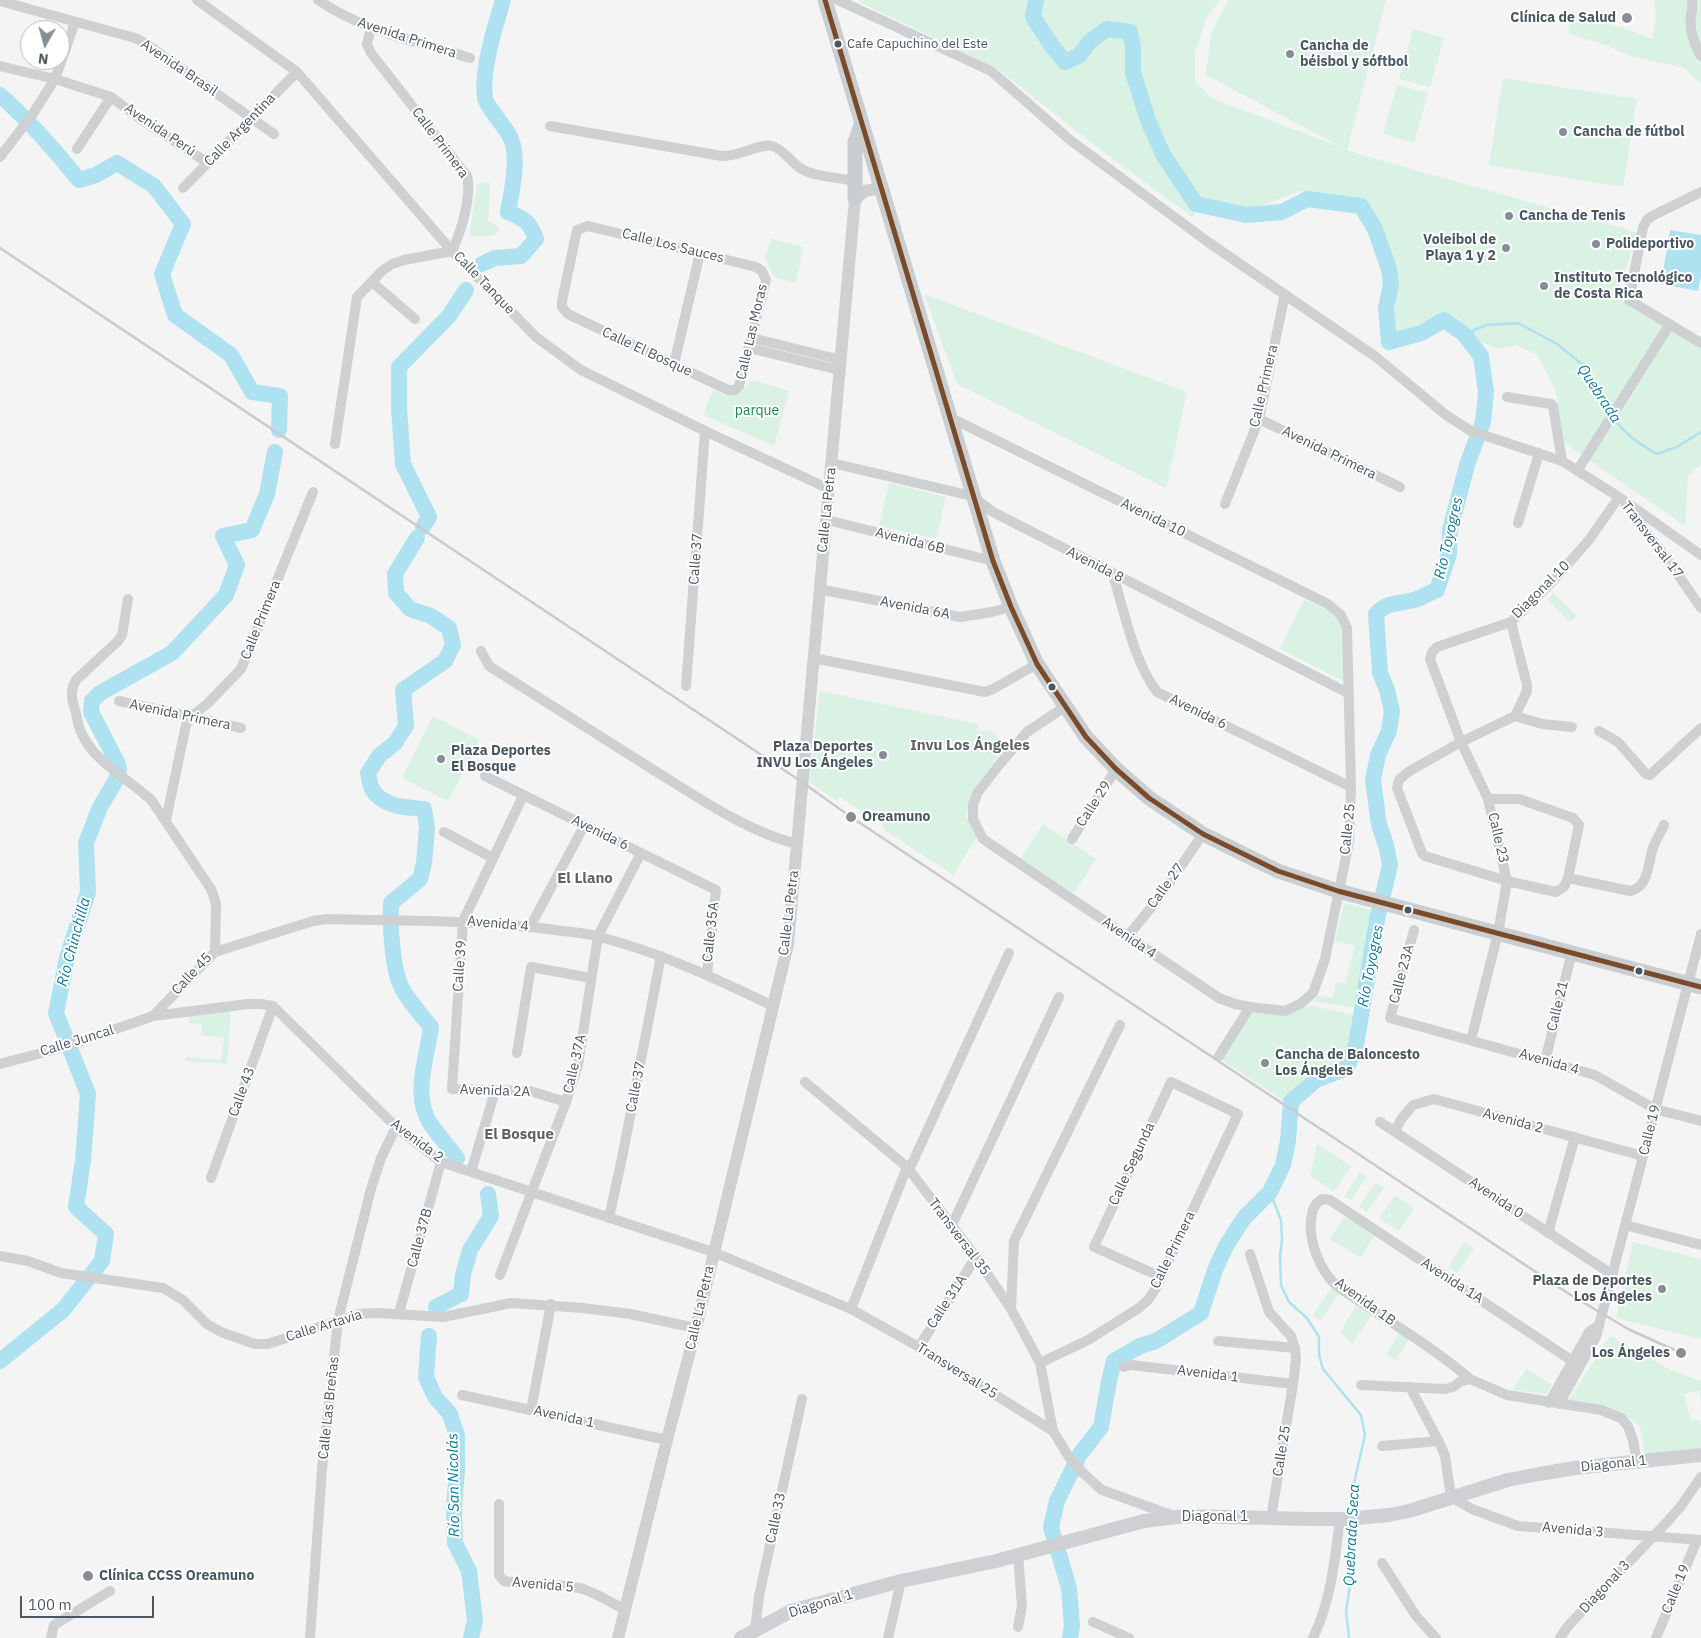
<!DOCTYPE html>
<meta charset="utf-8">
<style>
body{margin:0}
#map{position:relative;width:1701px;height:1638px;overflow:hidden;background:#f4f4f4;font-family:"IBM Plex Sans",sans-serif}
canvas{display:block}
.north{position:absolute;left:20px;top:20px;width:50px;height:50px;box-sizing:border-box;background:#fff;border:1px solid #b7bbc0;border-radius:50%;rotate:187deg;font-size:14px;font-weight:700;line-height:20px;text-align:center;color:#4a5661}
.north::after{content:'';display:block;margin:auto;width:18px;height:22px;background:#868d94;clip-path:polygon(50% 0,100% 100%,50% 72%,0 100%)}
.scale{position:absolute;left:20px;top:1596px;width:134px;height:22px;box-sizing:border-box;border:2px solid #4a5661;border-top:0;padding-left:6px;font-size:15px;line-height:18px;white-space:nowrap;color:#4a5661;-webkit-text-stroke:4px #fff;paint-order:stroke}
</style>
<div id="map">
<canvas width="1701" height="1638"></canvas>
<div class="north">N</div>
<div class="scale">100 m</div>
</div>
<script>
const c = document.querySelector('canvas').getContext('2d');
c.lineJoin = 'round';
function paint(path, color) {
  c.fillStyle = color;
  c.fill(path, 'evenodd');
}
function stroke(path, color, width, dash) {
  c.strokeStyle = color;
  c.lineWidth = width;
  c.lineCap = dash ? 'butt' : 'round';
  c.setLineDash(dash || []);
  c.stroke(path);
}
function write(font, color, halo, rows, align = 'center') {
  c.font = font + ' "IBM Plex Sans",sans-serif';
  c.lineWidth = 4;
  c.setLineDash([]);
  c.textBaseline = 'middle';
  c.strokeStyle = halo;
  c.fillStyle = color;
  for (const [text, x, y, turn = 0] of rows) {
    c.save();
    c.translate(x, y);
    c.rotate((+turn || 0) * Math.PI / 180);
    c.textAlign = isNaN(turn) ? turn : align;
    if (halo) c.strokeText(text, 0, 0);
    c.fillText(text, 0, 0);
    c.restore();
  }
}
paint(new Path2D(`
 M860 0H1220L1206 18 1195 53V81L1211 98 1343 148 1206 75 1211 33 1229 0H1386L1347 150 1362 155 1614 226 1628 229V230L1638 233 1616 297 1701 343V464L1688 476 1685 526 1563 442 1556 391 1538 355 1517 345 1498 349 1477 340 1452 318 1439 314 1394 337 1396 266 1366 203 1301 191 1252 209 1205 201 1192 217 1097 147 995 67 859 2Z
 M1654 0H1701V84L1684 68 1631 56 1608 46 1569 34 1568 17C1598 20 1625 27 1652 39L1656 17Z
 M1413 29 1444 38 1430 87 1399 79Z
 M1503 78 1637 99 1623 187 1489 165Z
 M1397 85 1428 93 1414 143 1383 134Z
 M490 182 488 221 499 227 498 232 492 236H469L477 184Z
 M771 239 803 247 796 283 774 277 765 258Z
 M924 294 1187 392 1166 488 957 384Z
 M752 380 789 391 774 446 703 415 713 390 725 395 739 394Z
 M889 483 946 497 936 539 879 526Z
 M1554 593 1577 616 1570 622 1547 599Z
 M1304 599C1312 603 1329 610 1335 616 1346 629 1343 664 1343 681L1280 649Z
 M820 691 978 724 977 731 990 730 1006 745 973 791 966 816 977 837 953 875 883 829 884 826 840 797 837 801 809 782Z
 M433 716 480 740 448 801 402 778Z
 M1043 824 1096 859 1074 893 1021 858Z
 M1344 903 1375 911 1361 974 1358 1008 1312 1001 1320 996 1333 998 1336 982 1345 984 1355 946 1335 941Z
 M1307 1005 1355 1015 1350 1044 1343 1064 1313 1075 1294 1092 1286 1102 1222 1060 1253 1012 1290 1014Z
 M231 1011 227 1064 185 1061V1057L221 1060 224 1038 201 1035 202 1024 189 1023 190 1015Z
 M1317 1144 1351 1166 1334 1191 1310 1176Z
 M1360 1172 1367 1177 1351 1200 1344 1197Z
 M1376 1182 1384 1188 1367 1212 1359 1207Z
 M1395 1195 1414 1209 1399 1231 1379 1219Z
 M1345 1216 1375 1235 1360 1258 1330 1239Z
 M1465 1242 1474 1249 1457 1273 1448 1267Z
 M1633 1242 1701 1259V1339L1616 1318Z
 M1331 1288 1339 1293 1321 1320 1313 1315Z
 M1358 1302 1373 1314 1352 1343 1340 1332Z
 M1400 1332 1409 1339 1396 1360 1386 1355Z
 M1610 1336 1671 1370 1701 1381V1406L1699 1391 1684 1394 1691 1421 1699 1420 1701 1426V1451L1645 1455 1640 1426 1616 1410 1565 1405Z
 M1527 1369 1552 1385 1546 1394 1512 1390Z`), '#d9f2e3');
paint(new Path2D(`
 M1670 230 1701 235V276L1698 291 1661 284Z`), '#aee2f0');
stroke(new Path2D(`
 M1464 334 1487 325 1518 323 1557 344 1583 365 1604 405 1609 412
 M1614 419C1626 435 1640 445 1657 454L1677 447 1701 432
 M1270 1192 1281 1220 1282 1238 1280 1257 1281 1285 1289 1302 1307 1318 1319 1337V1355L1323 1369 1361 1415 1365 1435 1354 1483 1352 1515
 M1349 1638 1346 1611 1353 1566 1351 1523`), '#aee2f0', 2.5);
stroke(new Path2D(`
 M1036 0 1033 17 1052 46 1065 62 1080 55 1089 42 1107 29 1130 32 1133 46V73L1149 123 1164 156 1196 204 1246 215 1282 212 1307 199 1361 206 1375 229 1389 269 1391 285 1386 308 1389 342 1421 333 1444 320 1464 334 1481 356 1486 392 1483 422 1467 465 1450 530 1449 554 1437 590C1429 593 1421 598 1414 600 1399 604 1386 602 1376 614L1380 673 1387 690 1392 711 1389 731 1378 755 1373 780 1379 825 1386 845 1390 865 1377 920 1356 1045 1347 1068 1316 1080 1291 1102 1288 1141 1283 1165 1270 1192 1244 1218 1226 1246 1215 1270 1201 1313 1156 1341 1140 1346 1114 1361 1109 1381 1101 1427 1080 1454 1057 1501 1051 1527 1069 1588 1072 1626 1070 1638
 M0 95C29 121 55 150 79 180L96 175 117 163 154 186 183 224 162 274 175 315 231 355 252 392 280 396 279 430
 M482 264 495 258 521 256 536 239C530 222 525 219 508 212 512 189 521 153 508 133 503 125 486 105 485 98 481 70 495 27 503 0
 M423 527 429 517 403 464 399 408V367L449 316 466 290
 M417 538 395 574 396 593 410 609 431 616 449 628 453 645 445 661 403 690 406 726 395 743 379 756 368 773C369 778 370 784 372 789 382 807 406 807 424 809L427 828 424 863 420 879 391 903C390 925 392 972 403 990 411 1004 422 1016 431 1027 427 1058 412 1095 430 1123 438 1135 448 1146 457 1158
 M436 1307 461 1294 463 1275 470 1250 491 1216 488 1194
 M429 1336 426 1377 435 1397 450 1414 457 1436V1469L454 1508 455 1543 469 1571 475 1620 471 1638
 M0 1361 63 1310 102 1261 106 1234 76 1207 83 1160 88 1094 56 1013 67 958 88 892 86 843 100 807 116 780 119 770 117 762 91 712 92 701 100 693 172 653 226 595 237 565 223 536 252 530 267 494 275 452`), '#aee2f0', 16);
stroke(new Path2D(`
 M197 0 297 72 452 251 536 337 581 370 705 431 829 489
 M318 0C363 31 418 42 470 58
 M838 0 991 71 1070 140 1208 242 1376 357 1446 415 1471 431 1562 461 1619 497 1701 555
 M1692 0C1693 7 1692 10 1691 16 1689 31 1694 43 1701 56
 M0 1 135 38 145 43 274 134
 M0 66 55 79 111 97 139 118 208 163
 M550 126 722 156C739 157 760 143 772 146 783 149 791 162 800 168 813 177 838 177 854 181
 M77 149 111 97
 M0 157 32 115 55 79 75 22
 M183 188 297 72
 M1701 192 1652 216 1647 220 1643 227 1629 300 1701 343
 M588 226 756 267 762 271 766 280 739 386 735 390H728L568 314 562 307V301L577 230Z
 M372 282 415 319
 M752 338 841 360
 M749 348 839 370
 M674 364 700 253
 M1507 397 1551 404 1553 406 1562 461
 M951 418 1328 604 1341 615 1347 628 1351 787 1349 842 1325 959 1313 993 1300 1004 1285 1011 1250 1007 1235 1004 1219 998 983 839 973 819V805L978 792 999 765 1027 732 1066 706
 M1259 419 1400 487
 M335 444 357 297 382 271 392 264 404 260 452 251C461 232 472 196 467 176L371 53 367 44 371 28
 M832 463 972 496 993 512 1348 693
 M1577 471 1670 324
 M1225 504 1259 419 1285 294
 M1626 506 1665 556 1701 608
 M827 520 993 561
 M1518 523 1539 453
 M1113 574C1124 611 1134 662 1157 692L1351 787
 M819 589 960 617 992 612 1011 607
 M128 599 122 635 118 641 76 680C69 692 72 700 76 713 77 719 78 726 81 732 94 763 129 778 152 801L211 889 216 904 215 952 153 1016
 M1511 622 1527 685V691L1515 716
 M481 651 489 666C543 700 598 735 652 769 696 796 747 832 797 844
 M813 658 985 692 993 689 1037 664
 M686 686 705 431
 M119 701 241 728
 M1572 727 1542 724 1515 716 1461 742 1408 772 1399 780 1397 788 1422 853 1425 856 1507 881 1556 892 1564 887 1568 878 1630 891C1648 887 1648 866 1652 851 1654 843 1660 834 1664 825
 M1599 731 1618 742 1646 774 1650 775 1701 728
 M485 776 716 890 707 974
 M523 796 463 921 452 1089 530 1091 566 1102
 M1488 799H1519L1573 818 1579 825 1568 878
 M166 820 186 725 191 717 208 703 241 669 313 492
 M444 832 493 858
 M1072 839 1116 769
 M530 927 584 826
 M1414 930 1390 1018 1595 1075 1655 1109 1701 1121
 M1127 937 1159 898 1203 834
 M215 952 313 921 327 919C401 921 474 920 548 929 565 932 583 932 600 937 661 953 717 979 773 1006
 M1471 1040 1498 933 1507 881 1488 799 1461 742 1430 659 1432 652 1437 647 1511 622 1552 582 1589 540 1619 497
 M517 1053 531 967 591 978
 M1219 1056 1250 1007
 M1545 1061 1572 952
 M0 1064 64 1047 153 1016 248 1004H261L273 1006 396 1127 441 1162 713 1252 851 1309 919 1347 1053 1431 1071 1460 1083 1473 1102 1490 1174 1516
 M805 1082 907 1167 976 1257 1011 1309 1040 1363 1053 1431
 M1380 1122 1613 1275
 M1395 1131 1402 1118 1413 1105 1434 1099 1643 1156
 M909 1170 1009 953
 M471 1172 495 1091
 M211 1178 273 1006
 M609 1218 623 1153 661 956
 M952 1225 1059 997
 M1625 1225 1701 1245
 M1548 1233 1575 1137
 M1250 1254 1269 1312 1291 1336 1295 1348 1296 1359 1293 1384 1271 1518
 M0 1256 28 1261 61 1273 163 1288 183 1300 207 1324 221 1332 255 1344H268L359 1314 377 1313 443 1317 511 1303 583 1308 630 1314 696 1328
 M500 1275 566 1102 578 1065 598 936 641 853
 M851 1309 907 1167
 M1011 1309 1014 1241 1120 1025
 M399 1313 441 1162
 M1218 1341 1295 1348
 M919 1347 976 1257
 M1040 1363 1088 1340 1139 1308 1148 1300 1156 1288 1238 1114 1171 1082 1094 1247 1161 1277
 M1124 1367 1131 1365 1293 1384
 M1470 1379C1440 1353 1406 1332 1373 1310 1361 1301 1346 1294 1335 1284 1320 1270 1309 1242 1311 1221 1312 1211 1313 1205 1322 1199L1330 1200 1580 1366
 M1361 1385 1445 1389 1453 1387 1461 1381 1470 1379 1507 1395 1601 1410 1621 1418 1628 1426 1633 1440 1637 1462
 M1410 1387 1440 1444 1445 1456 1451 1497 1472 1509 1518 1526 1701 1540
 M462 1395 667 1440
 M1549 1403 1589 1332 1598 1326
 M1559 1404 1596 1337 1701 934
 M531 1410 551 1304
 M1382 1446 1439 1441
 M499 1504V1575L504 1581C528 1585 554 1583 579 1588 593 1591 612 1603 625 1610
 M1382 1563 1416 1616 1436 1638
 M1093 1622 1129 1638
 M1018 1627 1022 1606 1018 1555
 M755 1630 759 1596 802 1399
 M51 1638 54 1625 110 1591
 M310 1638 322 1469 338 1320 371 1189 381 1158 396 1127
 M888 1638 901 1581
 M1313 1638C1331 1601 1335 1559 1340 1519
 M1560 1638 1568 1626 1667 1522 1681 1506 1701 1477
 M1656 1638 1697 1540`), '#ced0d2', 10);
stroke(new Path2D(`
 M618 1638 667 1440 696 1328 788 944 855 199 865 191 880 188`), '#ced0d2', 12);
stroke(new Path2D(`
 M741 1638 791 1611 901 1581 996 1561 1144 1521 1185 1516 1309 1519H1346L1389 1515 1409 1511 1508 1480 1539 1474 1575 1468 1701 1455`), '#ced0d4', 14);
stroke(new Path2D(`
 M825 0 993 561 1011 607 1037 664 1086 737 1116 769 1149 798 1203 834 1278 871 1338 891 1701 987
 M855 199V142L861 125`), '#caced1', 15);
stroke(new Path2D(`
 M0 248 802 782 851 817 1566 1292 1628 1329 1681 1353`), '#c9cacc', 2.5);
stroke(new Path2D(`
 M825 0 993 561 1011 607 1037 664 1086 737 1116 769 1149 798 1203 834 1278 871 1338 891 1701 987`), '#7a4b2a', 5);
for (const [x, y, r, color] of [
 [1627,18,6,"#868d94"],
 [838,44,4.5,"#4a5661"],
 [1290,54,5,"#868d94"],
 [1563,132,5,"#868d94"],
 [1509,216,5,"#868d94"],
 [1596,244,5,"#868d94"],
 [1506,248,5,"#868d94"],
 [1544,286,5,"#868d94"],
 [1052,687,4.5,"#4a5661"],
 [883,755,5,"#868d94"],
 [441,759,5,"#868d94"],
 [851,817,6,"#868d94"],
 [1408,910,4.5,"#4a5661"],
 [1639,971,4.5,"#4a5661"],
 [1265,1063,5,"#868d94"],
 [1662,1289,5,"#868d94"],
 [1681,1353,6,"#868d94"],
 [88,1576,6,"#868d94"]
]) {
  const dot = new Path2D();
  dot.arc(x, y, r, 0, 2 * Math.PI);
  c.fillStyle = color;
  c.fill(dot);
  stroke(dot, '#fff', 2);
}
write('13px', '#4a5661', '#fff', [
 ["Cafe Capuchino del Este",847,44]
], 'left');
write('bold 14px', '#4a5661', '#fff', [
 ["Clínica de Salud",1616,18,"right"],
 ["Cancha de",1300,46],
 ["béisbol y sóftbol",1300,62],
 ["Cancha de fútbol",1573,132],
 ["Cancha de Tenis",1519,216],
 ["Voleibol de",1496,240,"right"],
 ["Playa 1 y 2",1496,256,"right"],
 ["Polideportivo",1606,244],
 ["Instituto Tecnológico",1554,278],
 ["de Costa Rica",1554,294],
 ["Plaza Deportes",873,747,"right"],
 ["INVU Los Ángeles",873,763,"right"],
 ["Plaza Deportes",451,751],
 ["El Bosque",451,767],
 ["Oreamuno",862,817],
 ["Cancha de Baloncesto",1275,1055],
 ["Los Ángeles",1275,1071],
 ["Plaza de Deportes",1652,1281,"right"],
 ["Los Ángeles",1652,1297,"right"],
 ["Los Ángeles",1670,1353,"right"],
 ["Clínica CCSS Oreamuno",99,1576]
], 'left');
write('14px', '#4a5661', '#fff', [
 ["Avenida Primera",407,38,18],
 ["Avenida Brasil",179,68,34],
 ["Avenida Perú",160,130,34],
 ["Calle Argentina",240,130,-46],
 ["Calle Primera",440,143,53],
 ["Calle Los Sauces",673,246,14],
 ["Calle Tanque",484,283,46],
 ["Calle Las Moras",752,332,-77],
 ["Calle El Bosque",647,352,25],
 ["Calle Primera",1264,386,-77],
 ["Avenida Primera",1329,453,26],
 ["Calle La Petra",827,510,-84],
 ["Avenida 10",1153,518,26],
 ["Transversal 17",1652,540,53],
 ["Avenida 6B",910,541,14],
 ["Calle 37",696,559,-86],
 ["Avenida 8",1095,565,27],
 ["Diagonal 10",1541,590,-45],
 ["Avenida 6A",915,608,11],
 ["Calle Primera",261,620,-68],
 ["Avenida 6",1198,712,26],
 ["Avenida Primera",180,715,12],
 ["Calle 29",1094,804,-57],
 ["Calle 25",1348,829,-84],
 ["Avenida 6",600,833,26],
 ["Calle 23",1498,838,77],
 ["Calle 27",1166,886,-54],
 ["Calle La Petra",789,913,-83],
 ["Avenida 4",498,924,5],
 ["Calle 35A",711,932,-84],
 ["Avenida 4",1129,938,34],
 ["Calle 39",460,966,-86],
 ["Calle 45",192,974,-47],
 ["Calle 23A",1402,974,-75],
 ["Calle 21",1558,1006,-76],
 ["Calle Juncal",77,1041,-17],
 ["Avenida 4",1549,1062,16],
 ["Calle 37A",575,1064,-77],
 ["Calle 37",636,1087,-79],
 ["Avenida 2A",495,1091,2],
 ["Calle 43",242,1092,-70],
 ["Avenida 2",1513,1121,15],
 ["Calle 19",1650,1130,-76],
 ["Avenida 2",417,1141,37],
 ["Calle Segunda",1132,1164,-65],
 ["Avenida 0",1496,1198,34],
 ["Transversal 35",959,1237,53],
 ["Calle 37B",420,1238,-75],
 ["Calle Primera",1173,1250,-64],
 ["Avenida 1A",1452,1281,33],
 ["Calle 31A",947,1302,-57],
 ["Avenida 1B",1365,1302,36],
 ["Calle La Petra",700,1308,-77],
 ["Calle Artavia",324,1326,-17],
 ["Transversal 25",957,1371,32],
 ["Avenida 1",1208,1374,7],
 ["Calle Las Breñas",329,1408,-84],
 ["Avenida 1",564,1417,12],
 ["Calle 25",1282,1451,-81],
 ["Diagonal 1",1614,1464,-6],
 ["Diagonal 1",1215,1517],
 ["Calle 33",776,1518,-78],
 ["Avenida 3",1573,1530,5],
 ["Avenida 5",543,1585,5],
 ["Diagonal 3",1605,1587,-47],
 ["Calle 19",1676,1589,-68],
 ["Diagonal 1",821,1604,-17]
]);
write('14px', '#17864f', '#fff', [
 ["parque",757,411]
]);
write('italic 15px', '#0c7c9b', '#fff', [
 ["Quebrada",1599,394,57],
 ["Río Toyogres",1449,538,-77],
 ["Río Chinchilla",74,942,-75],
 ["Río Toyogres",1371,966,-79],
 ["Río San Nicolás",454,1485,-91],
 ["Quebrada Seca",1352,1535,-87]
]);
write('bold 15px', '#5f6368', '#fff', [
 ["Invu Los Ángeles",970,746],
 ["El Llano",585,879],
 ["El Bosque",519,1135]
]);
</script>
